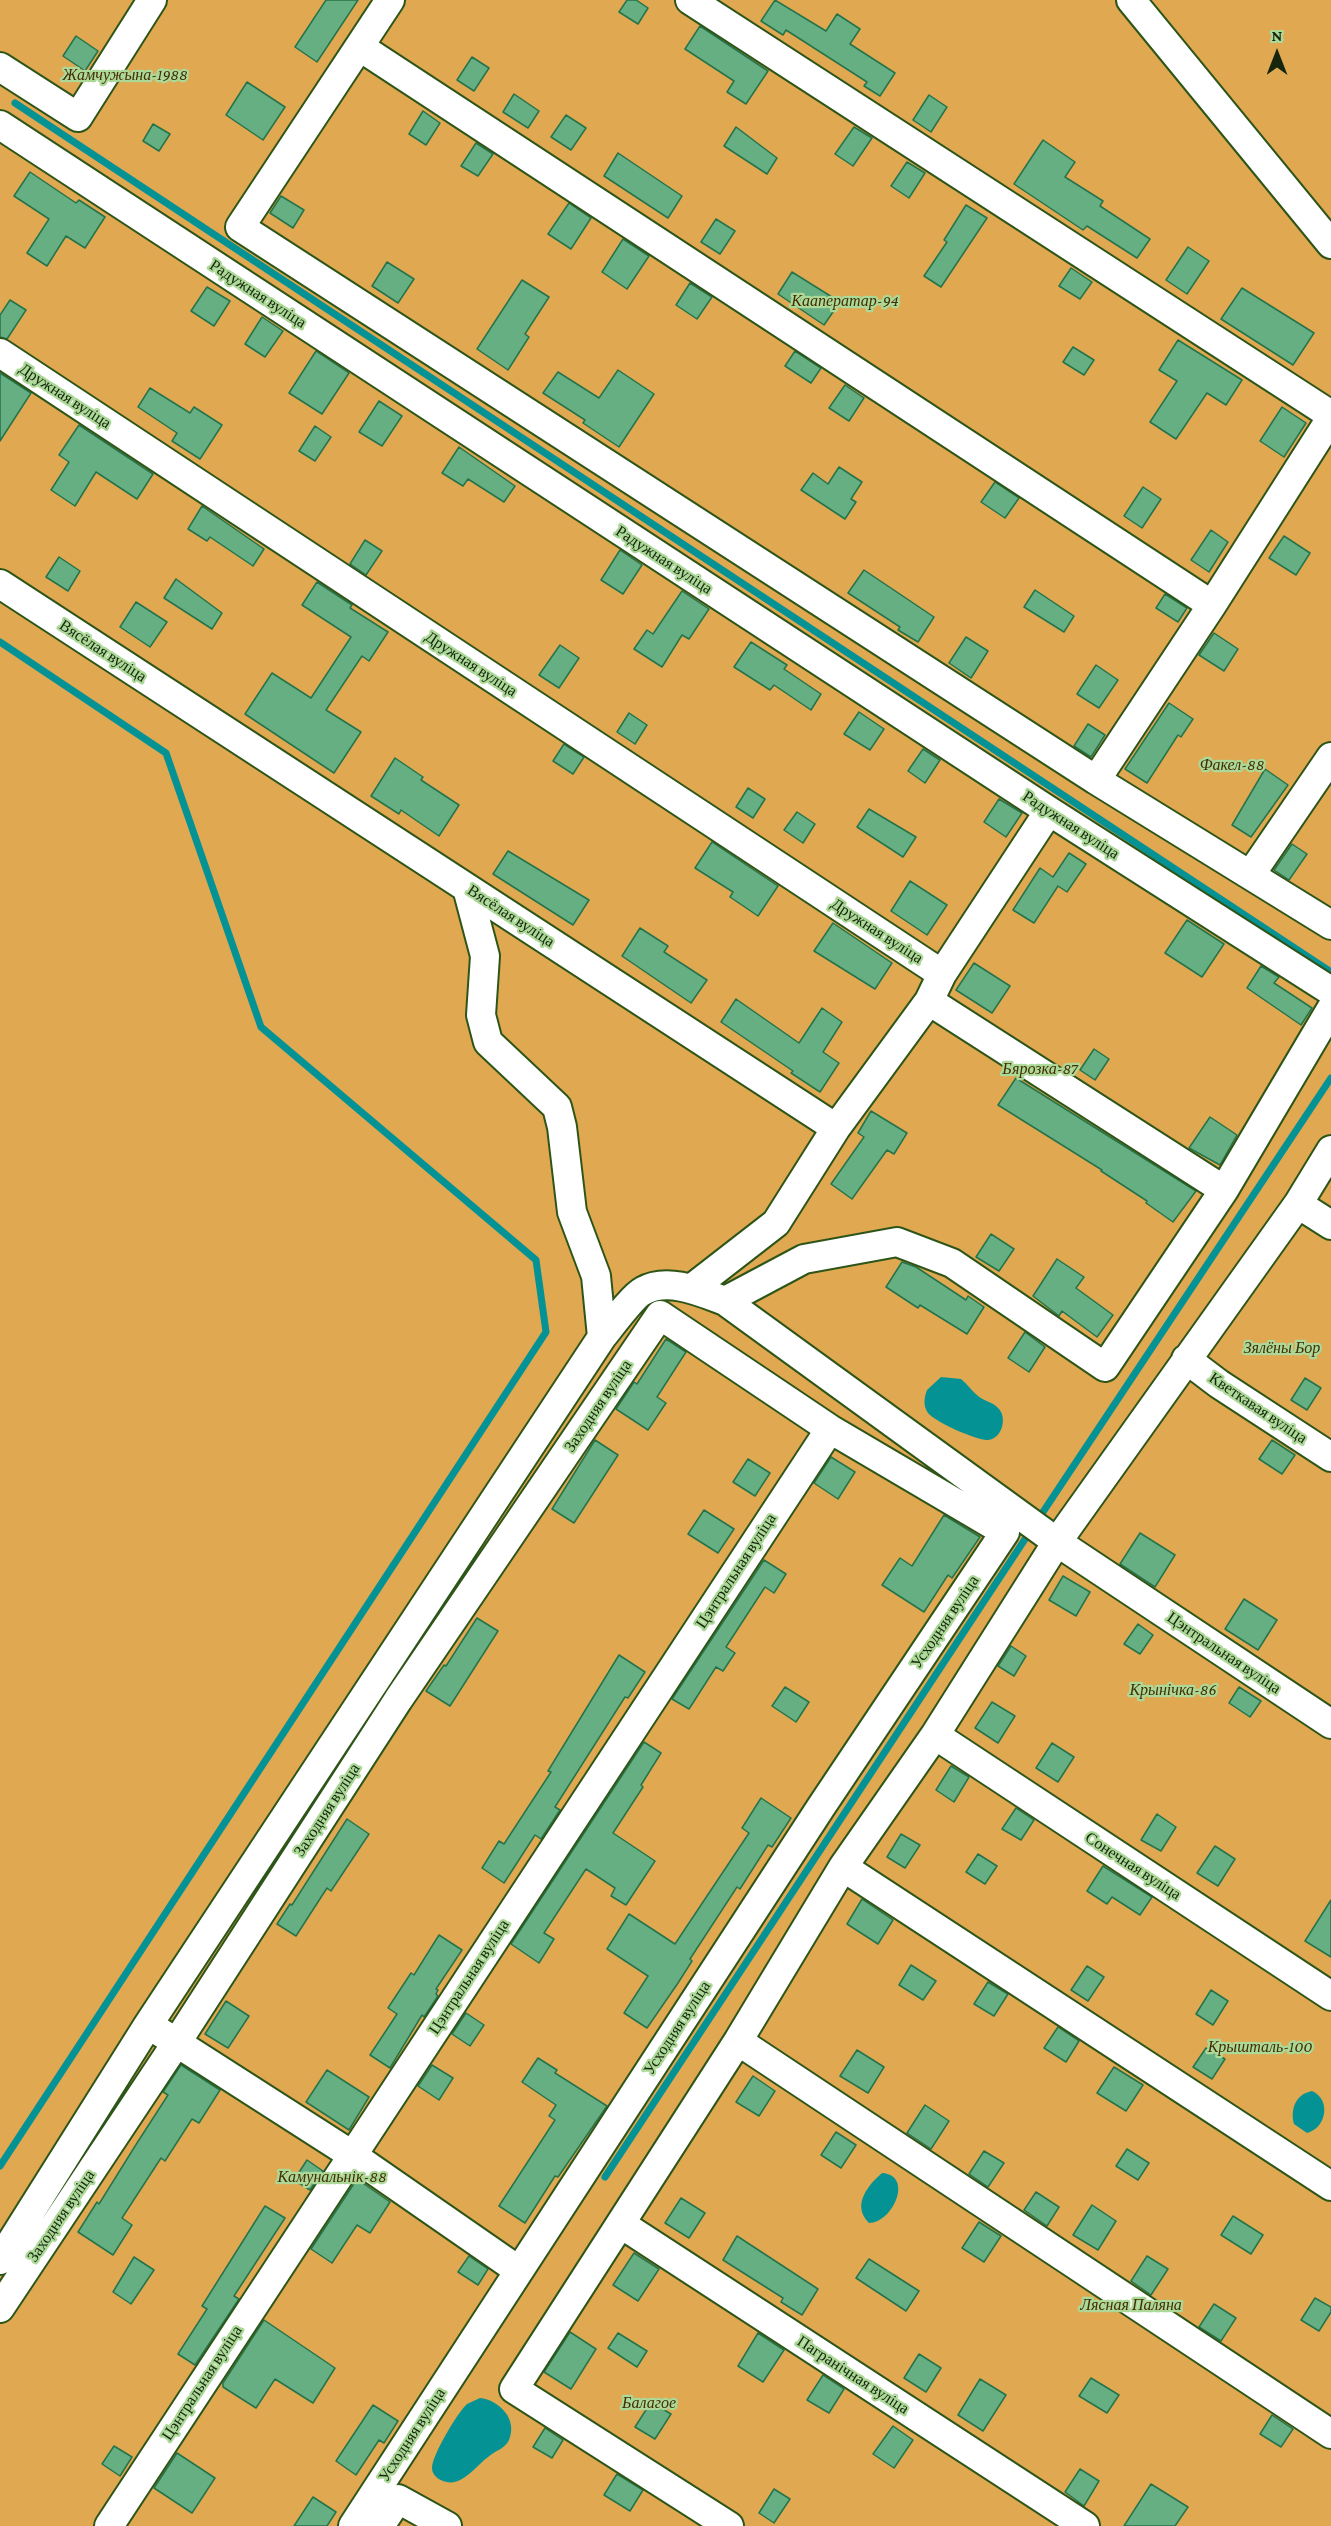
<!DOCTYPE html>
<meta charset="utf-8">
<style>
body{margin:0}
#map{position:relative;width:1331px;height:2526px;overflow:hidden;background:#acd998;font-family:"Crimson Pro",serif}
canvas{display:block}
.north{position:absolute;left:1247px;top:24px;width:60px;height:60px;-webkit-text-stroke:4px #acd998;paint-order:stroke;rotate:0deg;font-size:16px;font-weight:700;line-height:24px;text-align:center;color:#15260d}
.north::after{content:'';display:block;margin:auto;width:21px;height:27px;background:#15260d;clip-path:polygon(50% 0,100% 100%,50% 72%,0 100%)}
</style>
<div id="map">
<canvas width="1331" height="2526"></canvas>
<div class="north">N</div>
</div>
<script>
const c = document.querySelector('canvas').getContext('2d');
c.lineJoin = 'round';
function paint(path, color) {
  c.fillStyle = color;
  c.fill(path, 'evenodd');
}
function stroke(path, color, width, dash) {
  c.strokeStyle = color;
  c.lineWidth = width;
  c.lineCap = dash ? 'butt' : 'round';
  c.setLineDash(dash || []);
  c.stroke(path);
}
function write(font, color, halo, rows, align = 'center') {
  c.font = font + ' "Crimson Pro",serif';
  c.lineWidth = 4.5;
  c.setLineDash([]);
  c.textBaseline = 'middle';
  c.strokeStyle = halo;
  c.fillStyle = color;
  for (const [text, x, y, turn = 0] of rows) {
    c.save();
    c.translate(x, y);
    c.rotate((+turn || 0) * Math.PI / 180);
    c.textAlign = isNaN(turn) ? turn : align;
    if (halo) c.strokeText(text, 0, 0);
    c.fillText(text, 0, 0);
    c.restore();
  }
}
paint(new Path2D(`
 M0 0H1331V2526H0Z`), '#dfa851');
paint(new Path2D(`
 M941 1377 961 1379C967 1384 972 1391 978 1396 984 1401 993 1402 998 1408 1008 1417 1002 1440 987 1440 976 1440 935 1422 928 1413 923 1406 924 1398 927 1390Z
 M1312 2091C1331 2099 1327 2128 1307 2133L1294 2124C1290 2109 1296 2094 1312 2091Z
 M882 2173C914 2175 893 2223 869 2223 852 2206 866 2187 882 2173Z
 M480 2398C499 2400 518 2419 509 2440 506 2447 498 2450 492 2454 480 2462 472 2474 460 2480 455 2483 448 2483 443 2481 437 2479 432 2474 432 2468 432 2455 458 2412 467 2404 471 2402 476 2400 480 2398Z`), '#059294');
stroke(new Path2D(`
 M15 103 1331 972
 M0 642 166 753 261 1027 536 1260 546 1332 0 2166
 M1037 1521 1331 1078
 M605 2177 1031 1530`), '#059294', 7);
const building = new Path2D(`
 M326 0H358L317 62 295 47Z
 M627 0H636L648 8 638 24 619 12Z
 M775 0 826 31 837 14 860 29 850 44 895 73 880 96 864 86 867 82 786 30 783 35 761 21Z
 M700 26 768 71 746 104 727 92 734 81 685 49Z
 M76 36 98 51 85 71 63 56Z
 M472 57 489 68 474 91 457 80Z
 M247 82 285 107 263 140 226 115Z
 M514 94 539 111 528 128 503 112Z
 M929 95 947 107 931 132 913 120Z
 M423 111 440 123 426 145 409 134Z
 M566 115 586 128 571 150 551 137Z
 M153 124 170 134 159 151 143 141Z
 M736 127 777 158 767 174 724 146Z
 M854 127 872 138 853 166 835 154Z
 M1043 140 1075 162 1065 177 1103 201 1100 206 1150 239 1137 258 1087 226 1083 230 1014 184Z
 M476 143 493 154 478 176 461 166Z
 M618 153 682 196 668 218 604 176Z
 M907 162 925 173 909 198 891 186Z
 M30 172 76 203 79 200 105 217 85 248 66 236 47 266 27 253 49 219 14 196Z
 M281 196 304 210 293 228 270 213Z
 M569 203 591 218 571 249 548 234Z
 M966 205 987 218 941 287 924 276 947 242 944 240Z
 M716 219 735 231 720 254 701 242Z
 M623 239 649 256 627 289 602 272Z
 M1188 247 1209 261 1187 294 1166 280Z
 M387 262 414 279 398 303 372 286Z
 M1071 268 1092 282 1080 299 1059 286Z
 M792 272 840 302 824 325 778 294Z
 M522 280 549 297 525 334 529 337 508 370 477 349Z
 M690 283 712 297 697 319 676 305Z
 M207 287 230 301 214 326 191 311Z
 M1242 288 1314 333 1293 365 1221 319Z
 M10 300 26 310 7 339 0 337V315Z
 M262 317 283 331 265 357 245 344Z
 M1178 340 1242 380 1226 405 1207 393 1176 439 1150 422 1177 381 1159 370Z
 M1073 347 1094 360 1084 375 1063 362Z
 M316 351 349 373 322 414 289 393Z
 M795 351 821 368 811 383 785 366Z
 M618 370 654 394 619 447 583 423 585 420 543 393 558 372 599 398Z
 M0 373 31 393 0 441Z
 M845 385 864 398 849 421 829 408Z
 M150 388 190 413 194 407 222 425 200 459 172 441 177 433 138 407Z
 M379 401 402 416 382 446 359 432Z
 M1282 407 1306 423 1284 457 1260 441Z
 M79 425 153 474 137 499 96 472 75 506 51 490 69 462 59 455Z
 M315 426 331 437 315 461 299 451Z
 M459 447 515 486 504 502 468 479 463 486 442 473Z
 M839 467 862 482 851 499 856 502 845 519 801 490 813 473 828 484Z
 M995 482 1019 498 1005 518 981 502Z
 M1143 487 1161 499 1142 528 1124 516Z
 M202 506 264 549 253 566 210 537 207 541 188 529Z
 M1211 530 1228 542 1209 572 1191 560Z
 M1284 536 1310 553 1296 575 1269 558Z
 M365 540 382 551 366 575 350 564Z
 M620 550 642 565 623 594 601 580Z
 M59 557 80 571 68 591 46 577Z
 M864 570 934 617 918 642 898 630 900 627 848 593Z
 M176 579 222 613 212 629 164 598Z
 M317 582 352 605 350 608 388 632 369 661 362 656 326 710 361 732 334 773 245 714 272 673 311 698 351 637 302 605Z
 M1035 590 1074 616 1064 632 1024 607Z
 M682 591 709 609 689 639 682 635 662 667 634 649 647 630 653 634Z
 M1165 594 1187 608 1178 622 1156 608Z
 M136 602 167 622 150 647 120 627Z
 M1214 633 1238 649 1224 671 1199 655Z
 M966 637 988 651 971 678 949 663Z
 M751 642 787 665 784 669 821 694 811 710 774 685 770 690 734 667Z
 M560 645 579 658 559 688 539 675Z
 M1096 665 1118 680 1099 708 1077 694Z
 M1169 703 1193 719 1181 737 1178 735 1147 783 1125 769Z
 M859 712 884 729 870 750 844 734Z
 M629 713 647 725 635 744 617 732Z
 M1088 724 1105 735 1091 757 1074 746Z
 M564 744 584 757 573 774 553 761Z
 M923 749 940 760 925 783 908 771Z
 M395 758 423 777 421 780 459 805 439 836 401 810 399 814 371 796Z
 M1265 769 1288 785 1251 837 1232 825Z
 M748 788 765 799 753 818 736 807Z
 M999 799 1022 813 1006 837 984 822Z
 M869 809 916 837 903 857 857 827Z
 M797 812 815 824 803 843 784 830Z
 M712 842 778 886 758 916 730 897 733 892 695 868Z
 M1292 844 1307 854 1289 880 1274 870Z
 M508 851 589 900 573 925 493 874Z
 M1069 853 1086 864 1067 892 1058 886 1034 923 1013 910 1040 868 1053 877Z
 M910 881 947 905 927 935 891 911Z
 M1187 920 1224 944 1202 977 1165 953Z
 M833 923 892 963 875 989 814 951Z
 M640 928 668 946 664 952 707 980 691 1003 622 956Z
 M974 963 1010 986 992 1013 956 990Z
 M1261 966 1279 977 1274 983 1312 1008 1301 1025 1247 988Z
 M736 999 799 1043 822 1008 842 1022 823 1052 839 1063 820 1092 791 1073 793 1071 721 1022Z
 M1094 1049 1109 1059 1095 1080 1080 1070Z
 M1016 1078 1196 1191 1173 1222 1146 1203 1147 1201 1101 1171 1102 1170 998 1105Z
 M871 1111 907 1133 894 1154 887 1150 852 1199 831 1184 864 1137 858 1133Z
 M1210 1117 1237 1135 1220 1165 1189 1148Z
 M991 1234 1014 1249 999 1271 976 1257Z
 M1057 1259 1084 1277 1076 1288 1113 1315 1097 1337 1062 1311 1059 1316 1033 1296Z
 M902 1262 916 1267 966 1300 968 1296 984 1307 967 1334 920 1305 918 1308 886 1287Z
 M1025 1332 1045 1347 1029 1372 1008 1358Z
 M666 1339 686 1352 657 1397 666 1403 648 1430 616 1409 634 1382 637 1384Z
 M1305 1378 1321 1388 1307 1410 1291 1400Z
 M595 1440 618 1455 574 1523 552 1509Z
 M1272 1440 1295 1455 1282 1474 1259 1459Z
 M831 1457 855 1472 838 1499 814 1483Z
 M748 1459 770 1473 755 1496 733 1482Z
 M704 1510 734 1529 718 1553 688 1534Z
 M944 1515 980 1537 952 1578 948 1575 924 1612 882 1585 900 1558 912 1566Z
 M1140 1533 1175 1555 1155 1587 1120 1564Z
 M764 1560 786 1574 774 1593 765 1587 726 1647 735 1653 723 1671 716 1667 689 1709 672 1699Z
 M1063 1576 1090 1592 1076 1616 1049 1600Z
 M1244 1599 1277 1620 1258 1650 1225 1629Z
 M477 1618 498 1631 450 1706 426 1691 444 1665 446 1666Z
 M1138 1624 1153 1635 1140 1654 1124 1644Z
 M1011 1646 1026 1656 1014 1676 998 1666Z
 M619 1655 645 1672 628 1698 625 1697 555 1807 560 1810 541 1839 535 1835 504 1883 482 1868 499 1841 504 1844 551 1772 548 1771Z
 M785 1687 809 1702 796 1722 772 1706Z
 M1239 1687 1261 1701 1250 1717 1229 1703Z
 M992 1702 1015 1716 998 1743 975 1728Z
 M644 1742 661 1753 641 1785 643 1787 613 1833 655 1861 626 1905 611 1896 615 1888 586 1869 544 1933 554 1939 539 1963 511 1944Z
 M1052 1743 1074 1757 1058 1782 1036 1768Z
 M951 1766 969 1777 954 1802 936 1790Z
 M761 1798 791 1818 772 1847 768 1845 740 1889 737 1887 690 1959 692 1961 678 1983 647 2028 624 2013 648 1976 607 1949 629 1914 675 1944 749 1833 742 1828Z
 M1016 1808 1034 1820 1021 1840 1002 1829Z
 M1157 1814 1176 1827 1161 1851 1141 1840Z
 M347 1819 369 1834 331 1891 327 1888 296 1936 277 1924 290 1904 292 1905Z
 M901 1834 920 1845 905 1868 887 1857Z
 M1215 1846 1235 1859 1218 1886 1197 1873Z
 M978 1854 997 1866 985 1884 966 1872Z
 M1103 1866 1152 1897 1140 1915 1112 1897 1107 1904 1087 1891Z
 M862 1899 893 1920 878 1944 847 1924Z
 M1331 1900V1957L1305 1941Z
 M439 1935 462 1950 436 1989 438 1990 436 1994 438 1996 424 2017 422 2015 390 2068 370 2055 397 2014 388 2008 411 1973 414 1975Z
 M911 1965 936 1981 923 2000 899 1985Z
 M1087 1966 1104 1977 1088 2001 1071 1990Z
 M988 1982 1008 1994 994 2016 974 2004Z
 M1211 1990 1228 2001 1213 2025 1196 2014Z
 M226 2001 249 2016 228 2048 205 2034Z
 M466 2013 484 2025 470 2046 452 2034Z
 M1058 2027 1079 2041 1066 2062 1044 2048Z
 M1206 2048 1225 2059 1212 2079 1193 2067Z
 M857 2050 884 2067 868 2093 840 2076Z
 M538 2058 557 2070 555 2073 607 2106 558 2177 555 2176 525 2223 499 2206 555 2120 549 2116 556 2105 522 2082Z
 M181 2065 220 2090 199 2123 192 2119 165 2161 161 2158 122 2218 132 2225 113 2255 78 2232 97 2202 99 2204 137 2143 168 2095 163 2092Z
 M432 2065 453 2078 439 2100 418 2086Z
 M1114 2067 1143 2085 1126 2111 1097 2093Z
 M327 2070 369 2097 349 2130 306 2102Z
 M753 2076 775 2091 759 2116 736 2102Z
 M925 2105 949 2121 931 2149 907 2133Z
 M836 2132 856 2145 841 2168 821 2155Z
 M1127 2149 1149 2163 1138 2180 1116 2166Z
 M984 2151 1004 2163 988 2187 969 2174Z
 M307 2160 323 2171 310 2190 294 2180Z
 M357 2179 390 2202 370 2233 357 2225 332 2263 311 2249Z
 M1036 2192 1059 2207 1047 2226 1024 2210Z
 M681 2198 705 2213 689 2238 665 2223Z
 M1092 2205 1116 2221 1098 2250 1073 2235Z
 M265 2206 285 2218 234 2296 239 2299 195 2365 178 2354 207 2309 202 2306Z
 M1233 2216 1263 2235 1251 2254 1221 2235Z
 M979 2222 1001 2236 984 2262 962 2248Z
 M737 2236 818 2289 802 2315 781 2302 783 2298 723 2260Z
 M634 2253 659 2269 638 2301 613 2285Z
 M469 2256 488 2269 478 2285 458 2272Z
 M1147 2256 1168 2269 1151 2295 1131 2281Z
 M134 2257 154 2270 131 2304 113 2292Z
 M869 2259 919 2291 906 2311 856 2278Z
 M1315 2298 1331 2307V2312L1319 2331 1301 2320Z
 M1214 2304 1236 2318 1221 2341 1199 2327Z
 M264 2320 335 2368 313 2403 275 2379 256 2408 223 2387V2383Z
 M570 2332 596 2349 571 2389 544 2372Z
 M618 2333 647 2351 637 2367 608 2348Z
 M758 2333 784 2350 763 2382 738 2366Z
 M919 2354 941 2368 926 2392 904 2378Z
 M823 2375 844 2389 829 2413 807 2400Z
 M1091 2378 1119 2395 1107 2413 1079 2396Z
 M980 2379 1006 2395 983 2431 958 2415Z
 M651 2402 671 2414 655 2439 635 2427Z
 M373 2405 398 2421 384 2443 379 2440 356 2475 336 2461Z
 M1272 2415 1293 2429 1281 2447 1260 2434Z
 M893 2426 913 2440 894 2468 873 2454Z
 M545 2428 563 2440 552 2458 533 2447Z
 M114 2446 132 2457 120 2476 102 2464Z
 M177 2453 215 2478 192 2513 154 2488Z
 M1080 2469 1099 2481 1084 2506 1065 2492Z
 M617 2474 643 2490 630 2511 604 2495Z
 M1151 2484 1188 2507 1175 2526H1124Z
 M774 2489 790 2499 774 2523 759 2513Z
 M313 2497 336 2512 327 2526H294Z`);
paint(building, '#65af83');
stroke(building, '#25734a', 1.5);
const minor = new Path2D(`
 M390 0 240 227 1096 780
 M690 0 1331 415
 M1131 0 1331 244
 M360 47 1212 605
 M0 67 78 117 152 0
 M0 125 1049 811 1331 991
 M0 353 942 974
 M1331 418 1212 605 1096 780 1331 925
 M0 584 836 1128 776 1223 691 1289
 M1251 874 1331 757
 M467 888 485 956 481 1015 488 1042 557 1107 562 1127 572 1212 596 1276 602 1337
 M929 1001 1224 1190
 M836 1128 929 1001 942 974 1049 811
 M1298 1204 1331 1225
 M725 1301 804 1259 897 1242 952 1263 1105 1367 1224 1190 1331 1009
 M1186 1359 1219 1384 1331 1457
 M935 1735 1331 1996
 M843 1867 1331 2186
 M160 2032 352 2155 518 2270
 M738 2041 1331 2434
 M621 2224 1085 2526
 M0 2260 148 2025 602 1337C611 1326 633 1296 643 1291 668 1277 701 1292 725 1301L1057 1542 1331 1724
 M0 2308 177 2042 398 1700 660 1315 830 1429 1005 1532 821 1807 353 2526
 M109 2526 830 1429
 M380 2526 398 2499 447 2526
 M729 2526 514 2389 738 2041 843 1867 935 1735 1057 1542 1298 1204 1331 1150`);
stroke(minor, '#2e5518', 32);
stroke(minor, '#fff', 28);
write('italic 16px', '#442d04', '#acd998', [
 ["Жамчужына-1988",125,75],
 ["Кааператар-94",845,301],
 ["Факел-88",1232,765],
 ["Бярозка-87",1040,1069],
 ["Зялёны Бор",1282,1348],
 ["Крынічка-86",1173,1690],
 ["Крышталь-100",1260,2047],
 ["Камунальнік-88",332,2177],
 ["Лясная Паляна",1131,2305],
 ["Балагое",649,2403]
]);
write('16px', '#15260d', '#acd998', [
 ["Радужная вуліца",258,294,33],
 ["Дружная вуліца",65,396,33],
 ["Радужная вуліца",664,560,33],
 ["Вясёлая вуліца",103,651,33],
 ["Дружная вуліца",471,664,33],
 ["Радужная вуліца",1071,825,33],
 ["Вясёлая вуліца",511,916,33],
 ["Дружная вуліца",877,931,33],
 ["Заходняя вуліца",598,1406,-56],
 ["Кветкавая вуліца",1258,1408,34],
 ["Цэнтральная вуліца",736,1571,-57],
 ["Усходняя вуліца",945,1622,-56],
 ["Цэнтральная вуліца",1224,1653,34],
 ["Заходняя вуліца",327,1810,-57],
 ["Сонечная вуліца",1133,1866,33],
 ["Цэнтральная вуліца",469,1977,-57],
 ["Усходняя вуліца",677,2028,-57],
 ["Заходняя вуліца",61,2216,-56],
 ["Пагранічная вуліца",853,2375,33],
 ["Цэнтральная вуліца",202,2383,-57],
 ["Усходняя вуліца",412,2435,-57]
]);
</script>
